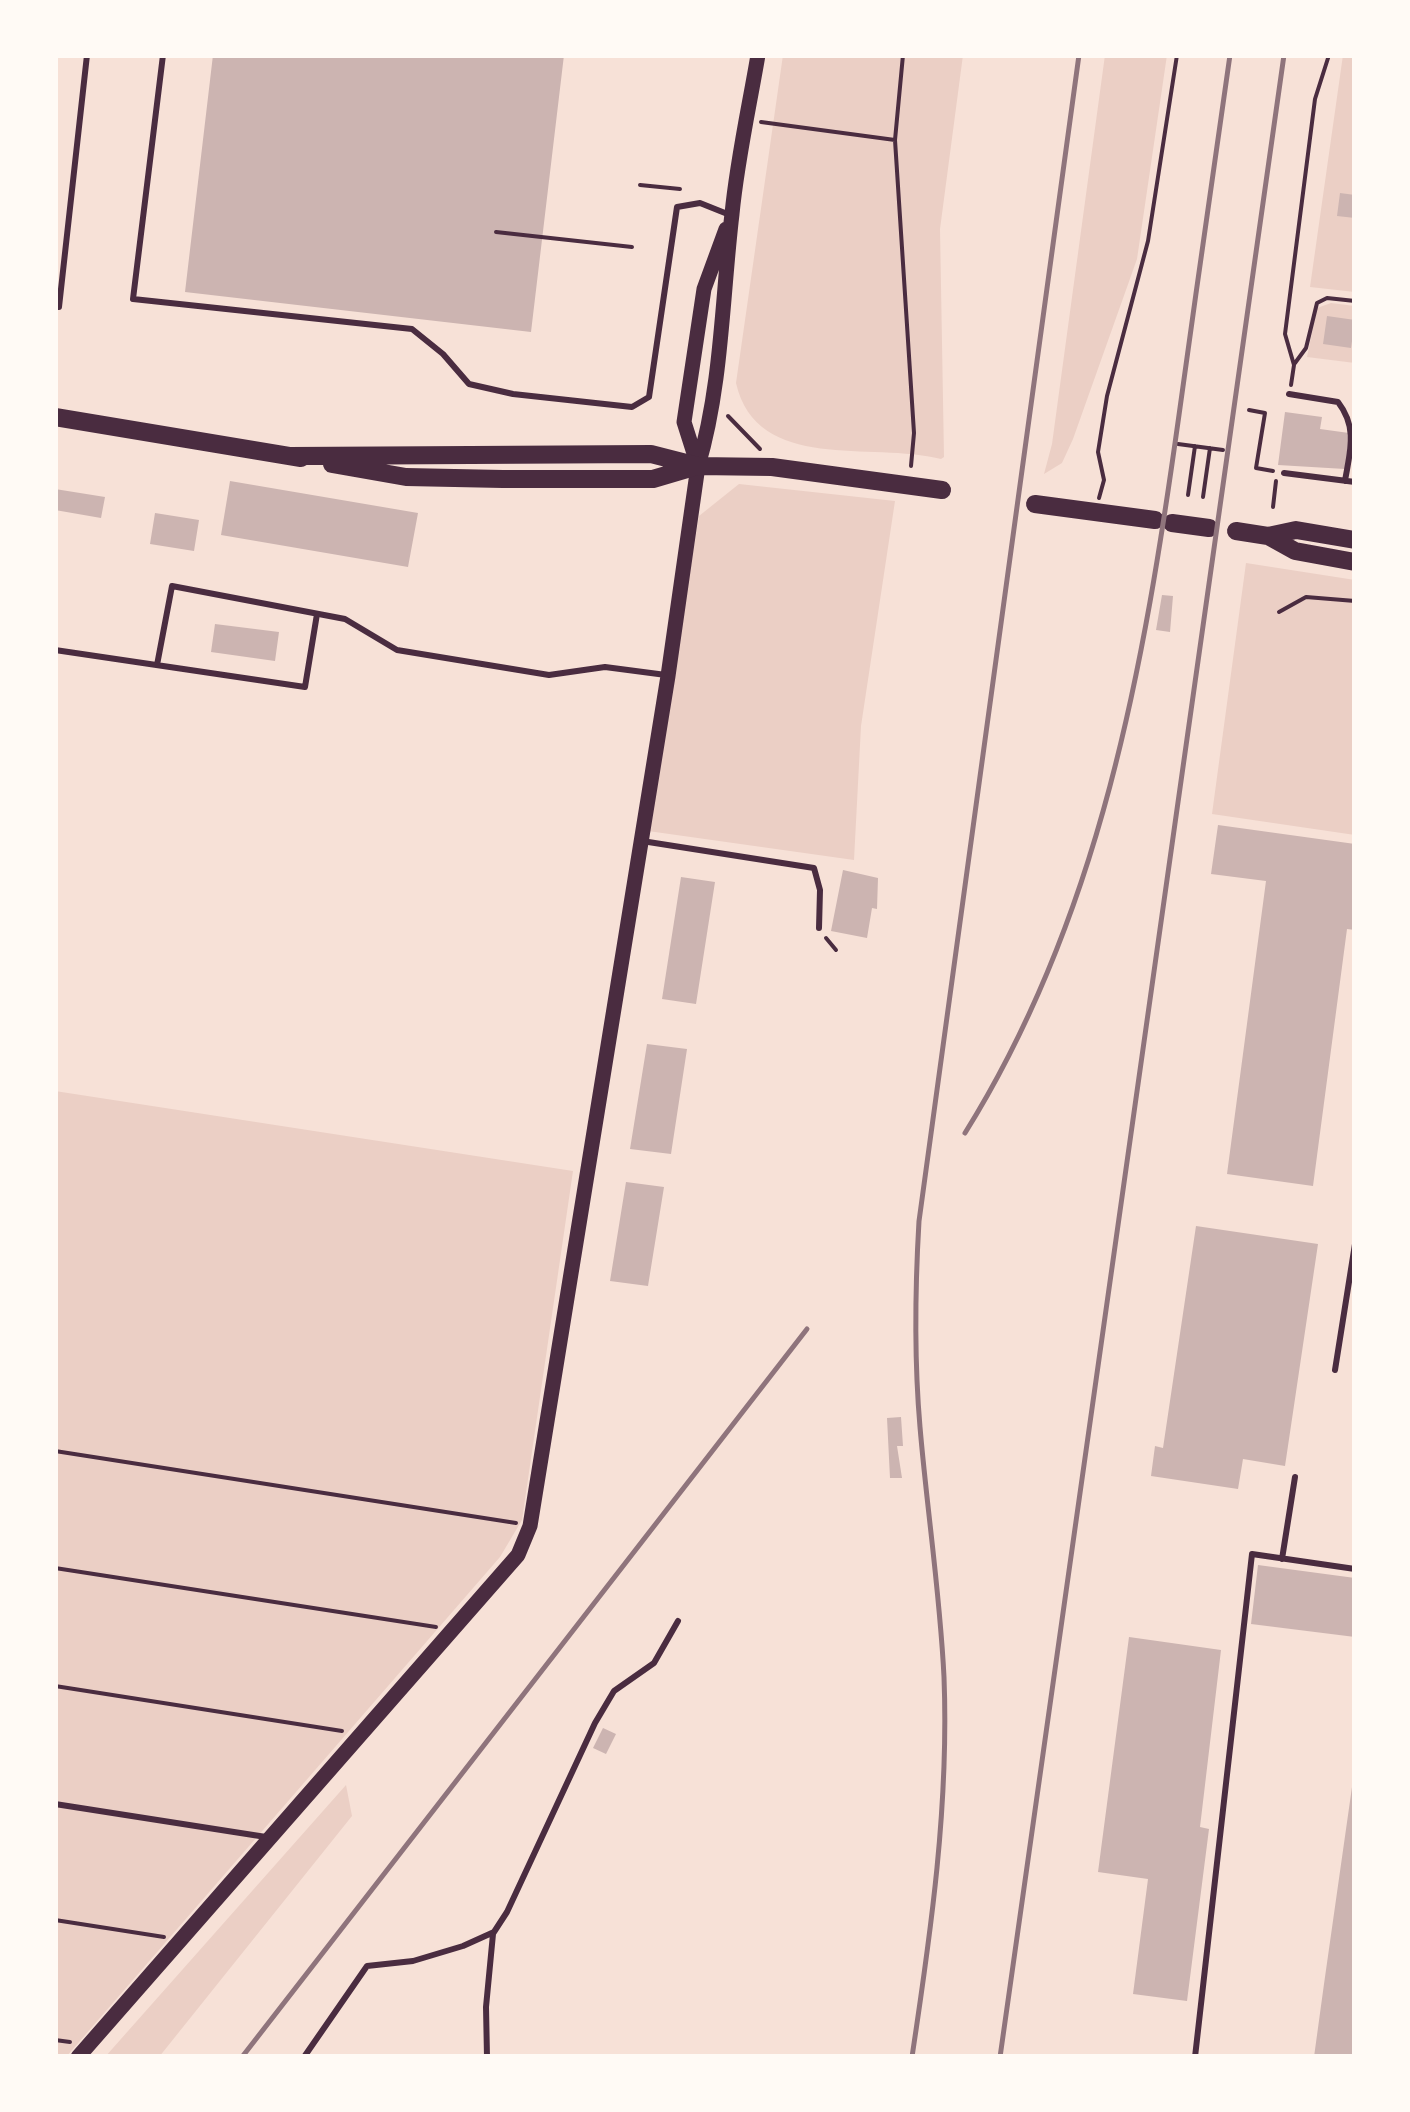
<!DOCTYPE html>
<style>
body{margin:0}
#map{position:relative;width:1410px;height:2112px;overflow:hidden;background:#f7e1d7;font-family:Cabin,sans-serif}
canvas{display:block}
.frame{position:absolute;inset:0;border:58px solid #fffaf5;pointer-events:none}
</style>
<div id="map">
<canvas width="1410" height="2112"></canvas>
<div class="frame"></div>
</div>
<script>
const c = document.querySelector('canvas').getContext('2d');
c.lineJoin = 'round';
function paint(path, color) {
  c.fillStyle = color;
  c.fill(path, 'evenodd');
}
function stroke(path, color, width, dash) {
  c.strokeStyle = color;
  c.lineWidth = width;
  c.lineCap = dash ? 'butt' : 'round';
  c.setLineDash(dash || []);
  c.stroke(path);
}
paint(new Path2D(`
 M783 55H963L940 229 944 457 941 459C872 441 757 474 736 383Z
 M1105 55H1167L1137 259 1073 439 1062 463 1044 474 1052 444Z
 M1343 55H1355V292L1310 287Z
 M1331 303 1355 306V363L1307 357 1317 308Z
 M739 484 895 501 861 726 854 860 648 831 699 516Z
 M1246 563 1355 580V835L1212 814Z
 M55 1091 573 1171 522 1520 500 1557 66 2057H55Z
 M346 1785 352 1816 159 2057H105Z`), '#ebcfc5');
paint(new Path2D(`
 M213 55H564L531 332 185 292Z
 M1340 193 1355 195V218L1337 216Z
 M1327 316 1355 320 1351 348 1323 344Z
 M1285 412 1322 417 1320 429 1349 433 1345 469 1278 465Z
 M230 481 418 513 408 567 221 535Z
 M55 489 105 497 101 518 55 510Z
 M155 513 199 520 194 551 150 544Z
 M1162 595 1173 596 1170 632 1156 630Z
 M215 624 279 632 275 661 211 652Z
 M1218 825 1355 844V930L1347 929 1313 1186 1227 1174 1266 881 1211 874Z
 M843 870 878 878 877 909 872 908 867 938 831 931Z
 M681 877 715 882 696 1004 662 999Z
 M647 1044 687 1049 671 1154 630 1149Z
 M626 1182 664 1187 648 1286 610 1281Z
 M1196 1226 1318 1244 1285 1466 1243 1459 1238 1489 1151 1476 1155 1446 1163 1448Z
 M901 1417 903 1446H897L902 1478H890L887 1418Z
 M1258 1565 1355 1578V1637L1251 1624Z
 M1129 1637 1221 1650 1200 1827 1209 1829 1187 2001 1133 1994 1148 1879 1098 1872Z
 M603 1728 616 1734 606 1754 593 1748Z
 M1353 1780 1355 2057H1314L1324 1984Z`), '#ccb4b1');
stroke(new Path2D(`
 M903 55 895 140 914 433 911 466
 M761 122 895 140
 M640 185 680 189
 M496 232 632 247
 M1295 363 1306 348 1317 303 1327 298 1355 301
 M1291 385 1294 365 1285 334 1315 99 1329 55
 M1249 410 1265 413 1256 468 1273 471
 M728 416 760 449
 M1178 444 1223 450
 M1188 495 1195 446
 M1203 497 1210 448
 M1099 498 1104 480 1098 452 1107 396 1148 241 1177 55
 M1273 507 1276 481
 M1279 612 1306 597 1355 601
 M826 938 836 950
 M55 1451 516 1523
 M55 1568 436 1627
 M55 1686 342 1731
 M55 1920 164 1937
 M55 2040 70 2042`), '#4a2c40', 4);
stroke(new Path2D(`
 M163 55 133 299 412 329 443 354 469 384 513 394 632 407 649 397 677 207 700 203 730 215
 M55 307H59L87 55
 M1289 394 1338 402C1358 428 1350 451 1345 481
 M1284 473 1355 482
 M55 650 305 687 317 614
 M157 665 172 586 345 619 397 650 549 675 605 667 666 675
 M642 841 814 868 820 890 819 928
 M1335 1370 1355 1244
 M1282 1559 1295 1477
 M55 1804 266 1837
 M304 2057 367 1966 413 1961 463 1946 494 1932 507 1912 595 1723 614 1691 654 1663 678 1621
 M487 2057 486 2007 493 1934
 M1195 2057 1252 1554 1355 1569`), '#4a2c40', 6);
stroke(new Path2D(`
 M698 466 684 422 704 289 726 229
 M78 2057 518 1555 530 1526 668 676 698 466C722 385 722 298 732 214 737 161 749 108 758 55`), '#4a2c40', 15);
stroke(new Path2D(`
 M55 417 301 458
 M290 456 651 454 698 466 772 467 942 490
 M332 464 406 477 503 479H653L697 466
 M1035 504 1155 520
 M1172 523 1209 528
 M1236 531 1268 536 1296 530 1355 540
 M1268 536 1295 551 1355 562`), '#4a2c40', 18);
stroke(new Path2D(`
 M965 1133C1101 915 1144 666 1179 415 1196 295 1212 175 1230 55
 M242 2057 807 1329
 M912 2057C931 1931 949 1805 944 1677 940 1593 927 1510 920 1427 914 1358 915 1289 919 1221L1079 55
 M1000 2057 1284 55`), '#8f747c', 5);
</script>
